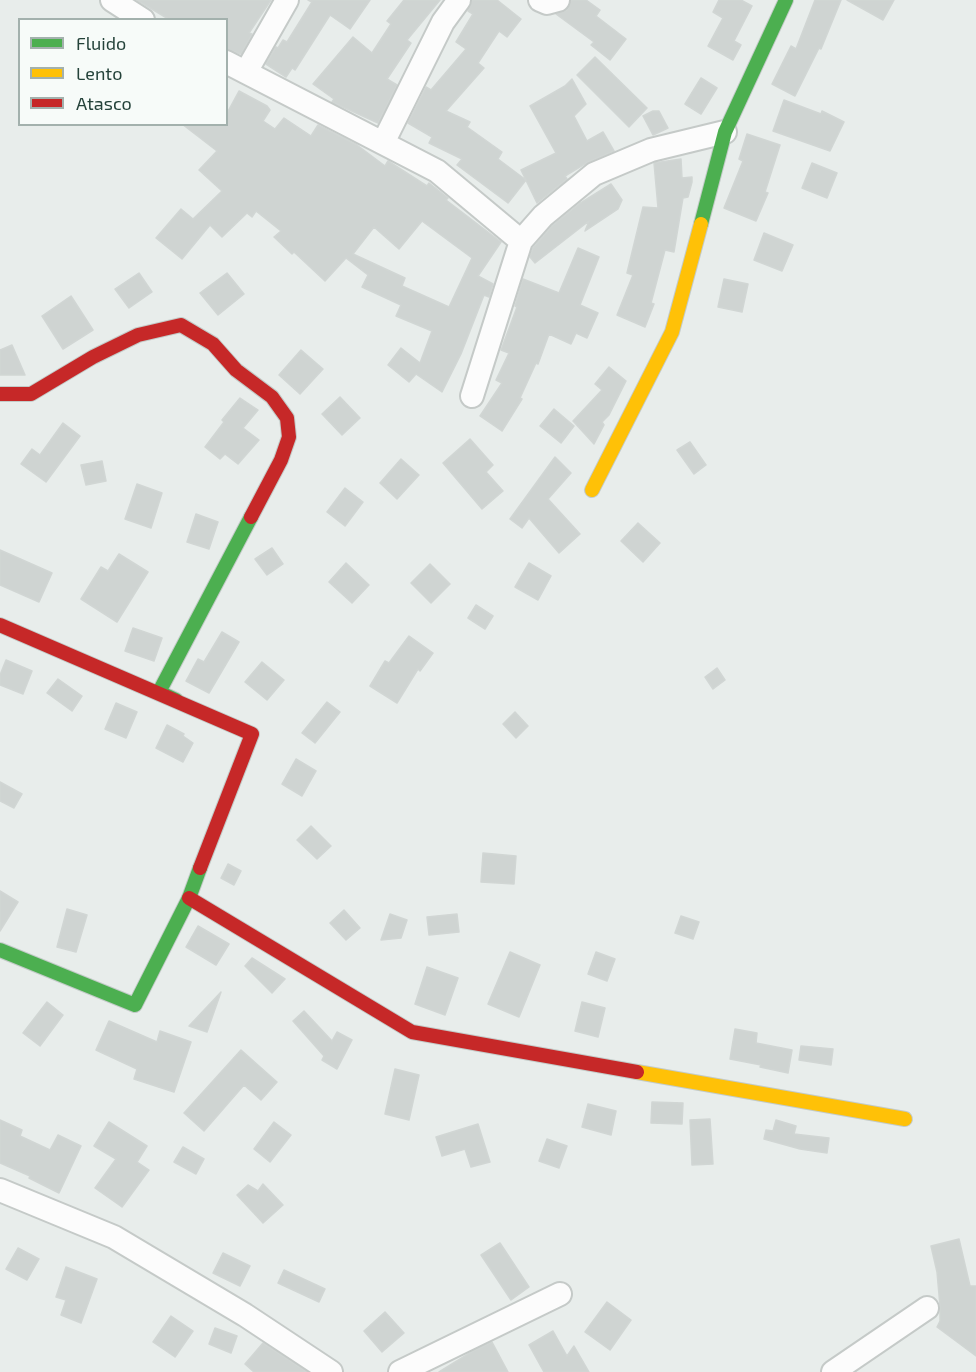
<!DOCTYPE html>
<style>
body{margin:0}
#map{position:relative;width:976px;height:1372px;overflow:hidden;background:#e8edeb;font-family:"Exo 2",sans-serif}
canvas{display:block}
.legend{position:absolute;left:18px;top:18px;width:210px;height:108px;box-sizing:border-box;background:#f7fbf9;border:2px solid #a3b1ad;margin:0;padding:8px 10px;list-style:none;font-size:18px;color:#24423a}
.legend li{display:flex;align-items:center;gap:12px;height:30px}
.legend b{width:30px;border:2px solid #a3b1ad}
</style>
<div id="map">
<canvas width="976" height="1372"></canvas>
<ul class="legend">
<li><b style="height:8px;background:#4caf50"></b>Fluido</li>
<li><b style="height:8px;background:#ffc107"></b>Lento</li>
<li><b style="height:8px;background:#c62828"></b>Atasco</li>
</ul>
</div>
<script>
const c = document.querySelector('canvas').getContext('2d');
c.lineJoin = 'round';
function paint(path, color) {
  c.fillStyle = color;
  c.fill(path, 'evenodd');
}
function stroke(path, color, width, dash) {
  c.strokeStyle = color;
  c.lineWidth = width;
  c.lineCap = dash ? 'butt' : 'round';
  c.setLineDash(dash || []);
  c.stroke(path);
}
const building = new Path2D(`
 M137 0H271L249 33 252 34 241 54 226 49V20H170Z
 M308 0H370L350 29 330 15 295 70 292 68 286 77 266 64 276 47 278 48 283 40 287 42 312 2Z
 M404 0H440L407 40 411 43 387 79 397 85 378 123 332 102 334 99 313 84 353 37 372 53 391 24 387 21Z
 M472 0H497L521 19 507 37 499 31 478 63 484 68 446 111 470 122 467 127 502 152 498 159 526 180 508 203 457 165 462 159 429 143 432 137 408 123 426 87 431 90 466 49 456 42 473 14 468 11Z
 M571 0H586L600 10 596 16 626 39 610 60 591 45 594 42 556 14 567 10Z
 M719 0H741L752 6 734 41 741 45 733 60 708 46 723 18 713 12Z
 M815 0H841L821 49 819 48 795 96 772 84 791 46 796 49Z
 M847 0H894L883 20Z
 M595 57 647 108 629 127 577 75Z
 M701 78 717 88 701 114 685 104Z
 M572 79 586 104 574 116 587 141 603 132 614 151 588 162 565 176 567 179 537 203 521 170 556 153 530 106 565 86Z
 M239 91 267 106 270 110 263 121 275 129 284 118 311 136 318 125 357 145 385 166 388 161 427 186 429 183 448 198 446 200 501 242 478 276 493 284 489 297 484 295 461 354 442 392 416 374 409 382 388 365 401 348 420 363 432 331 396 316 401 305 362 287 368 275 346 258 325 281 294 252 292 254 274 237 281 231 256 211 252 217 247 213 222 237 210 225 182 259 156 238 181 209 193 219 222 191 199 170 217 151 182 124H226V115ZM422 221 472 258 449 307 402 286 405 278 353 254 374 227 399 249Z
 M784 100 821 114 822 111 844 122 830 151 773 131Z
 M653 111H659L668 128 653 135 643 116Z
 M747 134 780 145 765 192 768 193 756 221 724 208 743 161 739 159Z
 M681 159 682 178 692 177V182L688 197 683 198 674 252 665 250 651 303 654 304 645 327 617 315 633 275 627 273 643 207 658 208 654 163Z
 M812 163 837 173 827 198 802 188Z
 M611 184 622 200 618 209 585 231 589 221 535 263 530 257 533 248 552 226 579 204Z
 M764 233 793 245 782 271 754 260Z
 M578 248 599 257 580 305 598 313 587 338 576 333 571 344 549 334 538 364 536 363 520 398 522 399 502 431 480 416 502 383 496 380 509 353 501 350 517 307 515 306 523 279 559 293Z
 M139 273 152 292 129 308 115 289Z
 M227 273 244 294 218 315 200 293Z
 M724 279 748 284 742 312 718 307Z
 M71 296 93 330 63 349 42 316Z
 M12 345 25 375H0V350Z
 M301 350 323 369 300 394 279 375Z
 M609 367 626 381 609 415 602 422 604 425 594 444 573 421 602 390 595 384Z
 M340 397 360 418 342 435 322 414Z
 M240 398 258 410 243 428 259 440 238 464 225 454 220 459 205 447 224 422 222 420Z
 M554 409 574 426 561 443 540 426Z
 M63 423 80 436 46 482 21 464 32 449 40 455Z
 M470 439 493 465 486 472 503 491 482 509 443 463Z
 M690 442 706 465 694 474 677 450Z
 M555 457 571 473 548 499 580 534 559 553 529 518 522 528 510 519Z
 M401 459 419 475 397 499 380 483Z
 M102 461 106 481 86 485 81 465Z
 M137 484 162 493 151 528 125 519Z
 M345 488 363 502 345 526 327 512Z
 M196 514 218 522 209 549 187 542Z
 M638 523 660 543 643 562 621 541Z
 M272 548 283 564 267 575 255 559Z
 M0 550 52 573 39 602 0 585Z
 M119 554 148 572 117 622 81 599 101 567 108 571Z
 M346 563 369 585 352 603 329 582Z
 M529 563 551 576 538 600 515 587Z
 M430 564 450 584 431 603 411 583Z
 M476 605 493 616 485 629 468 618Z
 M133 628 162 638 154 661 125 651Z
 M222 632 239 642 209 693 186 681 198 659 204 662Z
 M409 636 433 653 420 671 418 669 397 703 370 686 385 661 389 663Z
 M6 660 32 671 23 694 0 685V675Z
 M262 662 284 680 267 700 245 682Z
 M717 668 725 680 713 689 705 677Z
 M58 679 82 696 72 711 47 693Z
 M327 702 340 712 315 743 302 733Z
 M116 703 137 712 126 738 105 729Z
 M515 712 528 726 516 738 503 724Z
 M167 725 184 734 183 736 193 743 183 762 156 748Z
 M296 759 316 771 302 796 282 784Z
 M0 782 22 794 14 808 0 801Z
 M311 826 331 846 317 859 297 840Z
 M483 853 516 856 514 884 481 882Z
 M228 864 241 871 234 885 221 878Z
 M0 891 18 902 0 931Z
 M67 909 87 915 76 952 57 947Z
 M344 910 360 928 346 940 330 923Z
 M390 914 407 920 401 938 381 940Z
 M457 914 459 932 429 935 427 917Z
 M681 916 699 922 693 939 675 933Z
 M198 926 229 944 216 965 186 947Z
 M510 952 540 965 519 1017 488 1004Z
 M596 952 615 959 607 981 588 974Z
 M252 958 285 979 272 993 245 966Z
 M427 967 458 978 445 1015 415 1004Z
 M221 992 207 1032 189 1026Z
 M47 1002 63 1015 40 1046 23 1033Z
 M582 1002 605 1008 598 1037 575 1031Z
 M304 1011 332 1041 337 1032 352 1040 337 1069 322 1060 324 1056 293 1021Z
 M109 1021 157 1042 160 1031 191 1042 174 1092 134 1079 137 1069 96 1050Z
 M735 1029 757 1033 756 1043 792 1050 788 1073 760 1067 761 1065 730 1059Z
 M801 1046 833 1049 831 1065 799 1060Z
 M241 1050 277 1082 261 1100 244 1085 204 1131 184 1113Z
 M395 1069 419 1075 409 1120 385 1114Z
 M652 1102 683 1103 682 1124 651 1123Z
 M588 1104 616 1111 611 1135 582 1127Z
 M710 1119 713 1164 692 1165 690 1120Z
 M0 1120 22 1130 20 1136 50 1150 58 1135 81 1146 59 1193 29 1178 30 1176 0 1163Z
 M776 1120 796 1126 794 1134 829 1138 827 1153 800 1149 764 1139 766 1130 773 1131Z
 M109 1122 147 1146 137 1162 149 1170 122 1207 95 1188 116 1159 94 1146Z
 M274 1122 291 1135 270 1162 254 1149Z
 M478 1124 490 1162 471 1167 465 1149 442 1156 436 1137Z
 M547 1139 567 1146 559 1168 539 1161Z
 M183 1147 204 1159 196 1174 174 1162Z
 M263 1184 283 1205 263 1223 237 1195 248 1185 258 1191Z
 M959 1239 970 1286H976V1356L937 1327 940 1321V1306L937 1272 931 1246Z
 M500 1243 529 1287 511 1300 481 1255Z
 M18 1248 39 1259 27 1280 6 1269Z
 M223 1253 250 1266 240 1286 213 1273Z
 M66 1267 97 1279 81 1323 61 1315 66 1300 56 1297Z
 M284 1270 325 1289 319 1302 278 1283Z
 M607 1302 631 1320 610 1350 585 1332Z
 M385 1312 404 1333 382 1352 364 1331Z
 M171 1316 193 1331 175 1357 153 1342Z
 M215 1328 237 1336 231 1353 209 1344Z
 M553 1331 567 1356 574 1346 589 1372H544L529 1345Z
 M492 1342 508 1372H439L473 1351Z
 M263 1343 307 1372H254L245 1364Z`);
paint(building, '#cfd4d2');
stroke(building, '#d1d6d4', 1.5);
const street = new Path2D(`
 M112 0 143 20
 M540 0 547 3 558 0
 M226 62 437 171 521 241
 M246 72 287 0
 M383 143 443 22 459 0
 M472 396 521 241 543 216 594 174 651 150 725 132
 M0 1190 114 1237 245 1315 331 1372
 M400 1372 560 1294
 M833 1372 927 1308`);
const fast = new Path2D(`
 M701 224 725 132 786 0
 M176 700 159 692 251 517
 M0 950 135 1005 189 898 200 868`);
const slow = new Path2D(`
 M592 490 672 332 701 224
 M637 1072 905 1119`);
const jam = new Path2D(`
 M0 394H31L93 357 138 335 181 325 213 344 236 370 272 397 287 418 289 437 281 460 251 517
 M0 625 252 734 200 868
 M189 898 412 1032 637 1072`);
stroke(street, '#c5cac8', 26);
stroke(fast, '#c3cbc8', 16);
stroke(slow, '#c3cbc8', 16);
stroke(jam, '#c3cbc8', 16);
stroke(street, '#fcfcfc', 22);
stroke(fast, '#4caf50', 14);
stroke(slow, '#ffc107', 14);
stroke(jam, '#c62828', 14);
</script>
